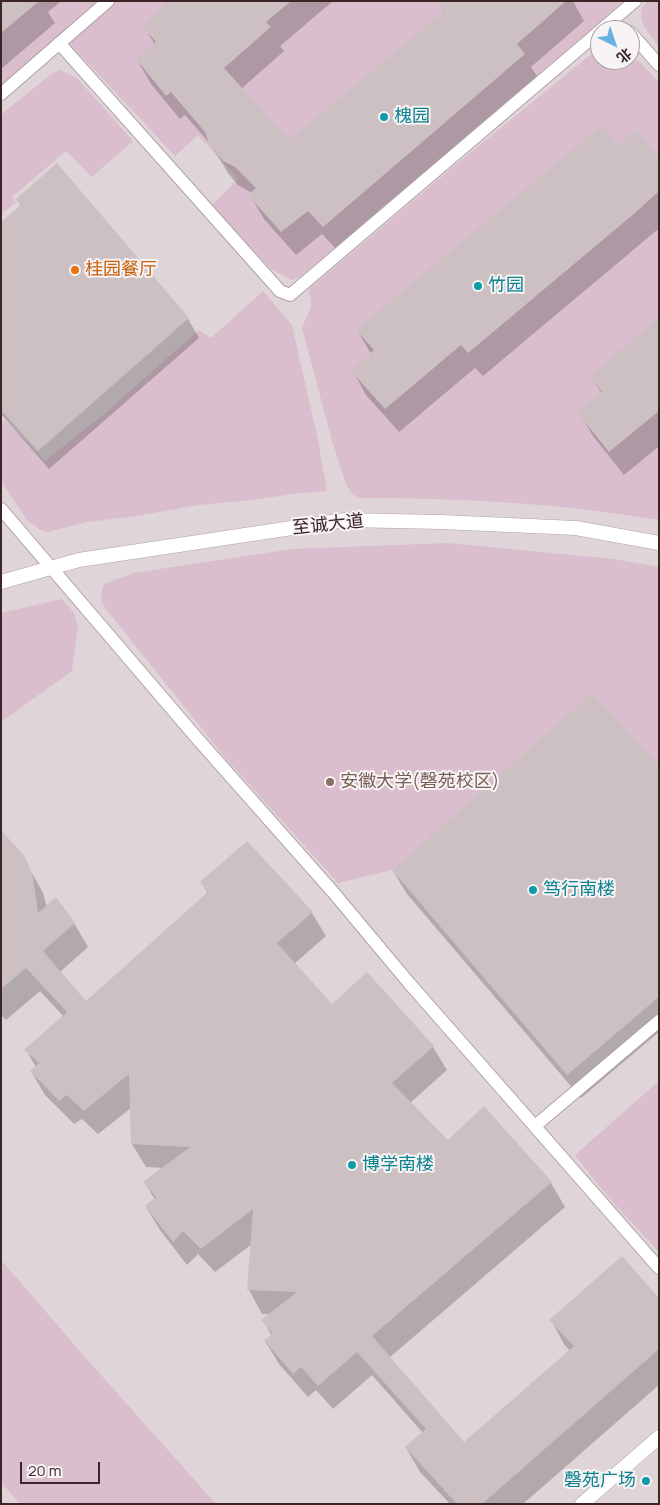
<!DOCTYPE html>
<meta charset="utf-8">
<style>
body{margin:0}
#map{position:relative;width:660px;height:1505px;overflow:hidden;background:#ebe3e5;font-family:Manrope,"Noto Sans SC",sans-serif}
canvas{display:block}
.frame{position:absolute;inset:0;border:2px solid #3b2527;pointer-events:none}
.north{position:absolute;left:590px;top:20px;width:50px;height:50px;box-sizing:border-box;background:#f8f3f5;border:1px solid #aca1a3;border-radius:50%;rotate:139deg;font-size:14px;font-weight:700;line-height:20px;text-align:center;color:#3b2527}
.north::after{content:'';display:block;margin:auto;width:18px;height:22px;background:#69b2e3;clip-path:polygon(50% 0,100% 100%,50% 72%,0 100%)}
.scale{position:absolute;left:20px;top:1462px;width:80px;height:22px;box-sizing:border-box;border:2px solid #3b2527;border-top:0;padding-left:6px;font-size:15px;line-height:18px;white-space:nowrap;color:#3b2527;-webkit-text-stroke:4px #f8f3f5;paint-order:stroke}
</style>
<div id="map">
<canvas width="660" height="1505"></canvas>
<div class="frame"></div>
<div class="north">北</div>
<div class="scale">20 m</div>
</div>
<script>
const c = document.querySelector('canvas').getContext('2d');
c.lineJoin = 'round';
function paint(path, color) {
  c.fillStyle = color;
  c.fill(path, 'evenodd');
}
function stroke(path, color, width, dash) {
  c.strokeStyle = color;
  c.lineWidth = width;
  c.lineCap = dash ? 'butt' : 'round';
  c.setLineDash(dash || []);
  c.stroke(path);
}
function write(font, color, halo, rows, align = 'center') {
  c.font = font + ' Manrope,"Noto Sans SC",sans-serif';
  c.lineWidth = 4;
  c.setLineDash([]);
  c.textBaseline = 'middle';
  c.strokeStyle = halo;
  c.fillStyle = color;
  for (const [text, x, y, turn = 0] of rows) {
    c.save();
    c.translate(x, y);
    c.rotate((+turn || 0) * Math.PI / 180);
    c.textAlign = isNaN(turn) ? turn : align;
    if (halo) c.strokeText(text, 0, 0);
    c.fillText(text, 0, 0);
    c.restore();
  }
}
paint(new Path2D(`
 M1 1H659V1504H1ZM600 30H630V60H600Z`), '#dfd4d7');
paint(new Path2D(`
 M1 1H101L1 88Z
 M117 1H624L343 241 298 278 291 280 271 269 212 205 238 179 198 135 175 156 69 43Z
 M648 1H659V46C649 34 631 15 648 1Z
 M600 49V60H630V55L640 62 659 82V520C560 503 460 498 360 498L353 495 346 484 332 441 302 328C304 321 308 316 310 309 313 303 309 295 309 289L453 167 590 55Z
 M60 70 77 78 133 141 92 177 66 151 12 197 16 202 1 214V115L51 74Z
 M263 291 292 325 318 440 327 491 300 493 252 500 199 505 136 516 87 522 48 532 41 530 28 521 1 481V424L5 420 45 461 103 415 199 330 211 338Z
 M448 543 614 559 659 567V765L592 693 392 870 338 883 228 761 109 613C100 601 100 599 104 584L133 573 292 549Z
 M62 599 74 613 78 627 72 671 1 722V613Z
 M659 1081V1252L607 1196 575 1155Z
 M1 1260 92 1365 216 1504H20L1 1482Z`), '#dabece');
paint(new Path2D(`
 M1 1H61L48 12 55 23 1 69Z
 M172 1H333L280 46 284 51 241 89 289 142 444 12 440 5 445 1H573L584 21 531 67 538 78 337 250 322 234 296 255 264 219 250 195 252 193 238 185 228 173 212 146 185 115 180 119 151 84 137 60 155 45 144 26Z
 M619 146 659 159V232L657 230 483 376 475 368 399 432 366 395 353 371 371 354 357 330Z
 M57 165 188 319 199 338 49 469 1 414V224L21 206 17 199Z
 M659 320V446L624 475 593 436 579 412 602 394 591 376Z
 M659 767V1032L581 1098 407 894 393 871Z
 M1 838 24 858 43 893 47 907 74 923 88 947 60 972 86 1002 208 894 202 882 312 913 326 936 294 964 332 1006 433 1047 447 1070 410 1103 448 1141 484 1108 551 1183 565 1207 389 1358 464 1444 570 1351 564 1344 551 1320 659 1300V1385L523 1504H450L420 1472 406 1448 423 1433 372 1375 333 1409 316 1390 308 1397 279 1364 265 1341 272 1336 263 1320 271 1314H262L249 1290 252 1244 215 1272 198 1254 187 1265 160 1230 146 1207 155 1200 145 1183 164 1168 146 1167 132 1144 131 1108 98 1134 82 1119 74 1124 45 1095 31 1071 36 1067 26 1050 64 1017 40 991 6 1020 1 1015Z`), '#0003');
paint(new Path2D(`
 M1 1H39L1 33Z
 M170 1H291L266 22 271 27 224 68 289 140 444 11 435 1H566L517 44 525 54 323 227 308 211 281 232 248 195 256 188 235 167 223 161 218 155 208 141 205 132 171 92 166 96 136 59 156 42 142 26Z
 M601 126 619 145 636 130 659 157V191L635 213 468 353 461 345 385 409 351 371 374 350 356 330Z
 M57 163 189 318 38 451 1 410V222L21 205 16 199Z
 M659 318V411L609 452 577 412 602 392 590 376Z
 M592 693 659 765V997L567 1075 392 870Z
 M1 830 25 857 30 868 33 877 38 913 56 897 75 923 43 951 86 1001 208 892 200 882 247 841 313 912 277 943 332 1004 367 972 434 1046 392 1083 448 1140 484 1106 552 1182 372 1336 464 1442 574 1346 549 1320 622 1256 659 1298V1349L482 1504H457L405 1447 426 1429 357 1352 318 1386 301 1367 293 1374 264 1340 273 1334 261 1320 297 1292 247 1290 253 1209 201 1249 183 1231 173 1242 145 1206 156 1197 143 1182 190 1147 131 1144 129 1074 84 1111 67 1095 59 1101 30 1071 39 1063 24 1050 67 1012 26 968 1 989Z`), '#ccc0c3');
const service = new Path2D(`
 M601 30 635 1
 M630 32 659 65
 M59 43 280 291 290 295 600 31
 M1 94 108 1
 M1 509 195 736 333 892 409 983 659 1268
 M535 1126 659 1021`);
const minor = new Path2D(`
 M1 582 79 560 345 520 441 522 576 528 659 543
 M582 1504 659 1437`);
stroke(service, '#afa2a4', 14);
stroke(minor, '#afa2a4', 15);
stroke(service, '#fff', 12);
stroke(minor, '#fff', 14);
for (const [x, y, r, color] of [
 [384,117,5,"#0f9aa8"],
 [75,270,5,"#e8710a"],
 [478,286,5,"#0f9aa8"],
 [330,782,5,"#8d6e63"],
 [533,890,5,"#0f9aa8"],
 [352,1165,5,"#0f9aa8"],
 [646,1481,5,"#0f9aa8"]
]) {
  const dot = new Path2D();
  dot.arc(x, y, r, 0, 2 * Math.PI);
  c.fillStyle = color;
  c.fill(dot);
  stroke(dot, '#f8f3f5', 2);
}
write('18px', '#0d838f', '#f8f3f5', [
 ["槐园",394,117],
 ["竹园",488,286],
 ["笃行南楼",543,890],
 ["博学南楼",362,1165],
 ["磬苑广场",636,1481,"right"]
], 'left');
write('18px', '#c56008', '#f8f3f5', [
 ["桂园餐厅",85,270]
], 'left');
write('18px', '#3b2527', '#f8f3f5', [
 ["至诚大道",328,525,-6]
]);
write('18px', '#785e54', '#f8f3f5', [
 ["安徽大学(磬苑校区)",340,782]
], 'left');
</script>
